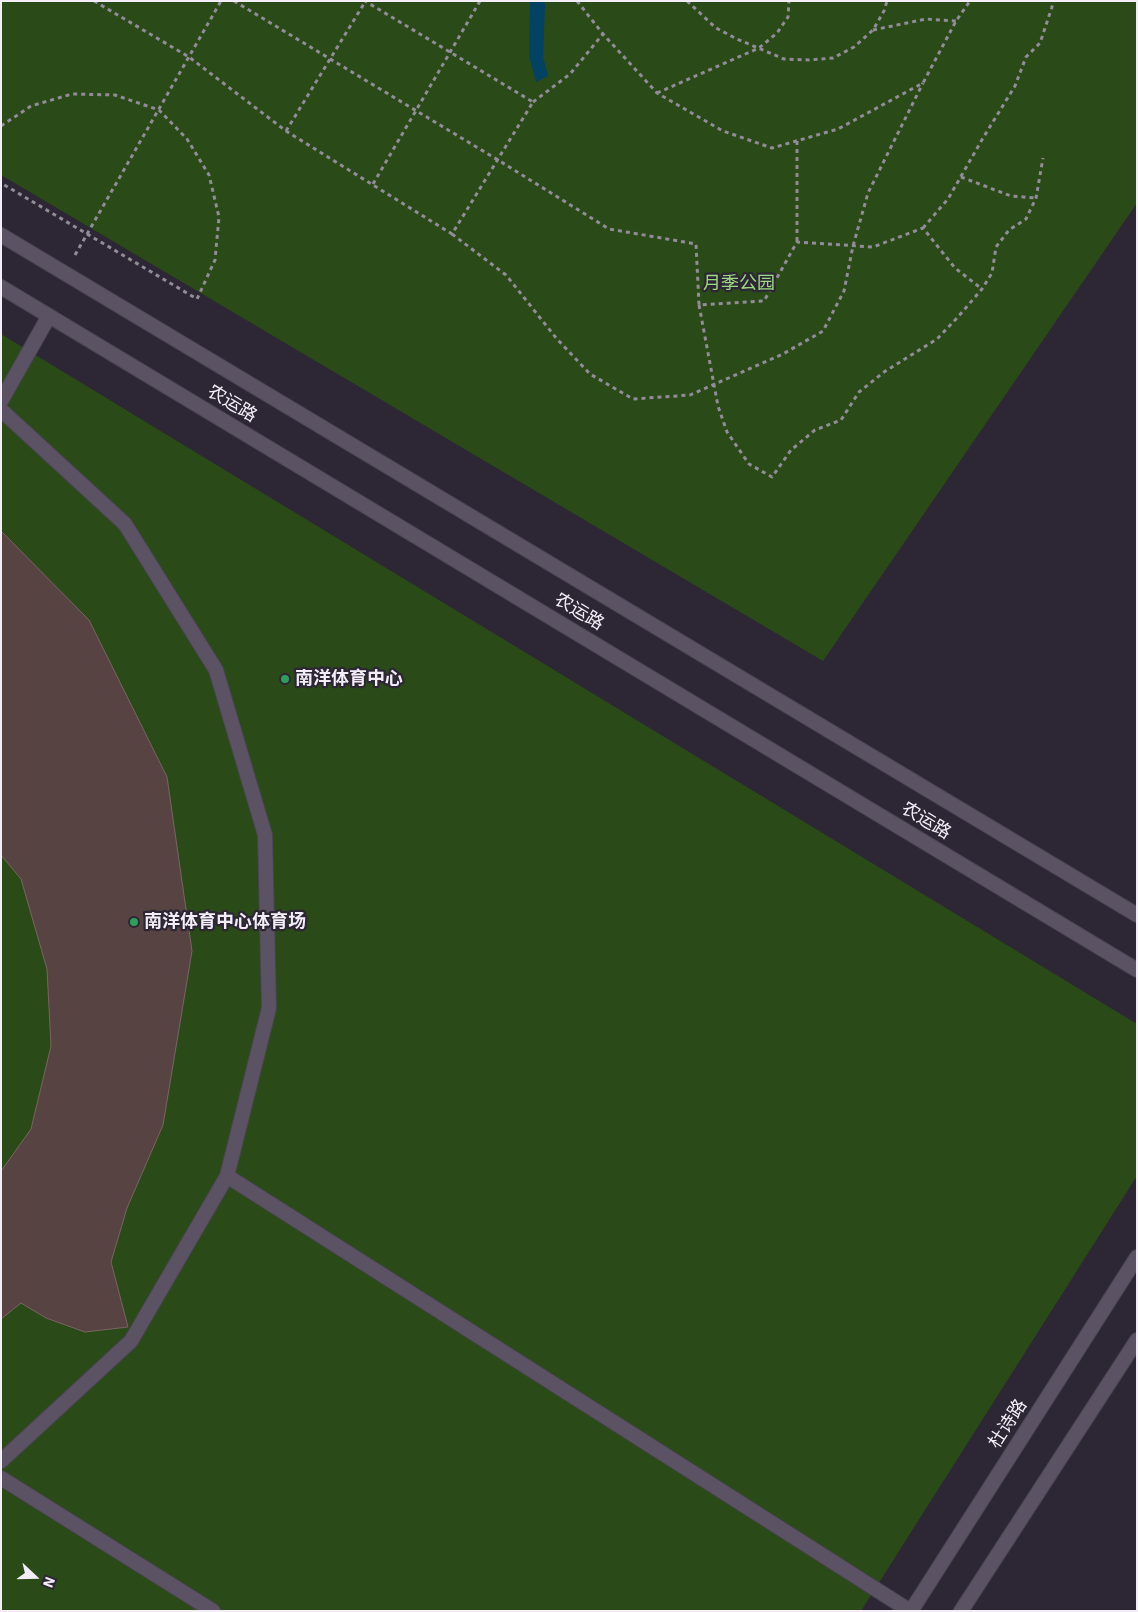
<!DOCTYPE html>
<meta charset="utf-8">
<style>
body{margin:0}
#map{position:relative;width:1138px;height:1612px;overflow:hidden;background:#2d2635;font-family:"IBM Plex Sans",sans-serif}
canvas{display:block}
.frame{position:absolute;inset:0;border:2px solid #f2edf7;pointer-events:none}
.north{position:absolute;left:10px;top:1552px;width:50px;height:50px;-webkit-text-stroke:4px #2d2635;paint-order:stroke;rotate:111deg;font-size:14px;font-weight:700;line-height:20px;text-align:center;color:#f2edf7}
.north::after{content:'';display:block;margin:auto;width:18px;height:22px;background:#f2edf7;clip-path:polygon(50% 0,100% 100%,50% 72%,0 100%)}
</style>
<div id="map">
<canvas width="1138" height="1612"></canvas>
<div class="frame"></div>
<div class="north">N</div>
</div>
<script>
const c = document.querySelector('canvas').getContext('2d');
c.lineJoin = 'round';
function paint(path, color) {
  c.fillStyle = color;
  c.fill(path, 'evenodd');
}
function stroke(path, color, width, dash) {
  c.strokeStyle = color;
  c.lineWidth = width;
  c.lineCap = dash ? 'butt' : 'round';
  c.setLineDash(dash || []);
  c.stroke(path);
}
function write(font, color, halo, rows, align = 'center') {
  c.font = font + ' "IBM Plex Sans","Noto Sans SC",sans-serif';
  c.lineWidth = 4.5;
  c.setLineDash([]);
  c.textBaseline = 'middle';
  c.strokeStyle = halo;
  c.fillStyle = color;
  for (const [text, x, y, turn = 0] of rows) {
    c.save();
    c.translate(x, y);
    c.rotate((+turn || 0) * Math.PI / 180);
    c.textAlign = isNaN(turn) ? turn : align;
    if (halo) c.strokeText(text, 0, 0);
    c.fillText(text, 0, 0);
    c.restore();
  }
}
paint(new Path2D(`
 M1 1H1137V203L823 661 1 175Z
 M1 334 1137 1024V1176L861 1611H1Z`), '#2a4a18');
paint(new Path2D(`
 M530 1H544L545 5 543 57 548 76 536 82 529 56Z`), '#044264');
const building = new Path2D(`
 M1 531 89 620 167 777 192 951 163 1125 127 1208 111 1262 128 1327 85 1332 46 1318 21 1303 1 1319V1171L31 1129 51 1046 47 969 21 879 1 855Z`);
paint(building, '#574342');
stroke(building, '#7a6463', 1);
const service = new Path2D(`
 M1 401 49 316
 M1 410 125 524 216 670 265 835 269 1008 227 1176 131 1341 1 1461
 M227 1176 910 1611
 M1 1478 213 1611`);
const secondary = new Path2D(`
 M1 235 1137 915
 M1 287 1137 970
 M911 1611 1137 1257
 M961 1611 1137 1340`);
stroke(service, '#4a4451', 16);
stroke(secondary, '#4a4451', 16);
stroke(new Path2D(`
 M94 1 189 57 286 131 452 234 533 102 365 1
 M234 1 498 160 609 229 696 244 699 305 764 301 797 242 873 247 923 228 955 268 982 289
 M577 1 603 34 657 93 723 131 772 148 838 129 923 83 956 21 970 1
 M687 1 716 28 737 39 784 59 809 60 833 58 854 47 873 30 884 11 887 1
 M873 30 926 19 956 21
 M657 93 759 48 777 33 788 17 789 1
 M533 102 570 74 603 34
 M1 126 31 106 72 94 115 95 159 110 187 139 209 175 219 217 215 260 197 299 1 183
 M286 131 365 2
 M797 141V242
 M961 177 1011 196 1036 198
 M373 184 480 1
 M923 228 948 199 983 138 1015 86 1026 57 1040 43 1054 1
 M452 234 506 275 557 339 590 374 633 399 690 395 783 354 823 331 844 291 853 246 868 193 923 83
 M75 255 221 1
 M699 305 718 406 727 432 749 464 772 477 791 450 815 430 841 420 859 392 884 372 937 339 957 318 982 289 992 273 996 247 1009 230 1026 219 1036 198 1043 158`), '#928c99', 3, [4, 4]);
stroke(service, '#5b5364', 14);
stroke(secondary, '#5b5364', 14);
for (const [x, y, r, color] of [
 [285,679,5,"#2e9e5b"],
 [134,922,5,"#2e9e5b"]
]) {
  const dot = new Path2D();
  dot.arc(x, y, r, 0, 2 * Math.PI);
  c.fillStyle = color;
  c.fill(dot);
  stroke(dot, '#2d2635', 2);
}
write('18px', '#9cd880', '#2d2635', [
 ["月季公园",739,284]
]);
write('18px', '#f2edf7', '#2d2635', [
 ["农运路",232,404,31],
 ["农运路",579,612,31],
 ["农运路",926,821,31],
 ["杜诗路",1008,1424,-57]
]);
write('bold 18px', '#f2edf7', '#2d2635', [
 ["南洋体育中心",295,679],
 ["南洋体育中心体育场",144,922]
], 'left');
</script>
